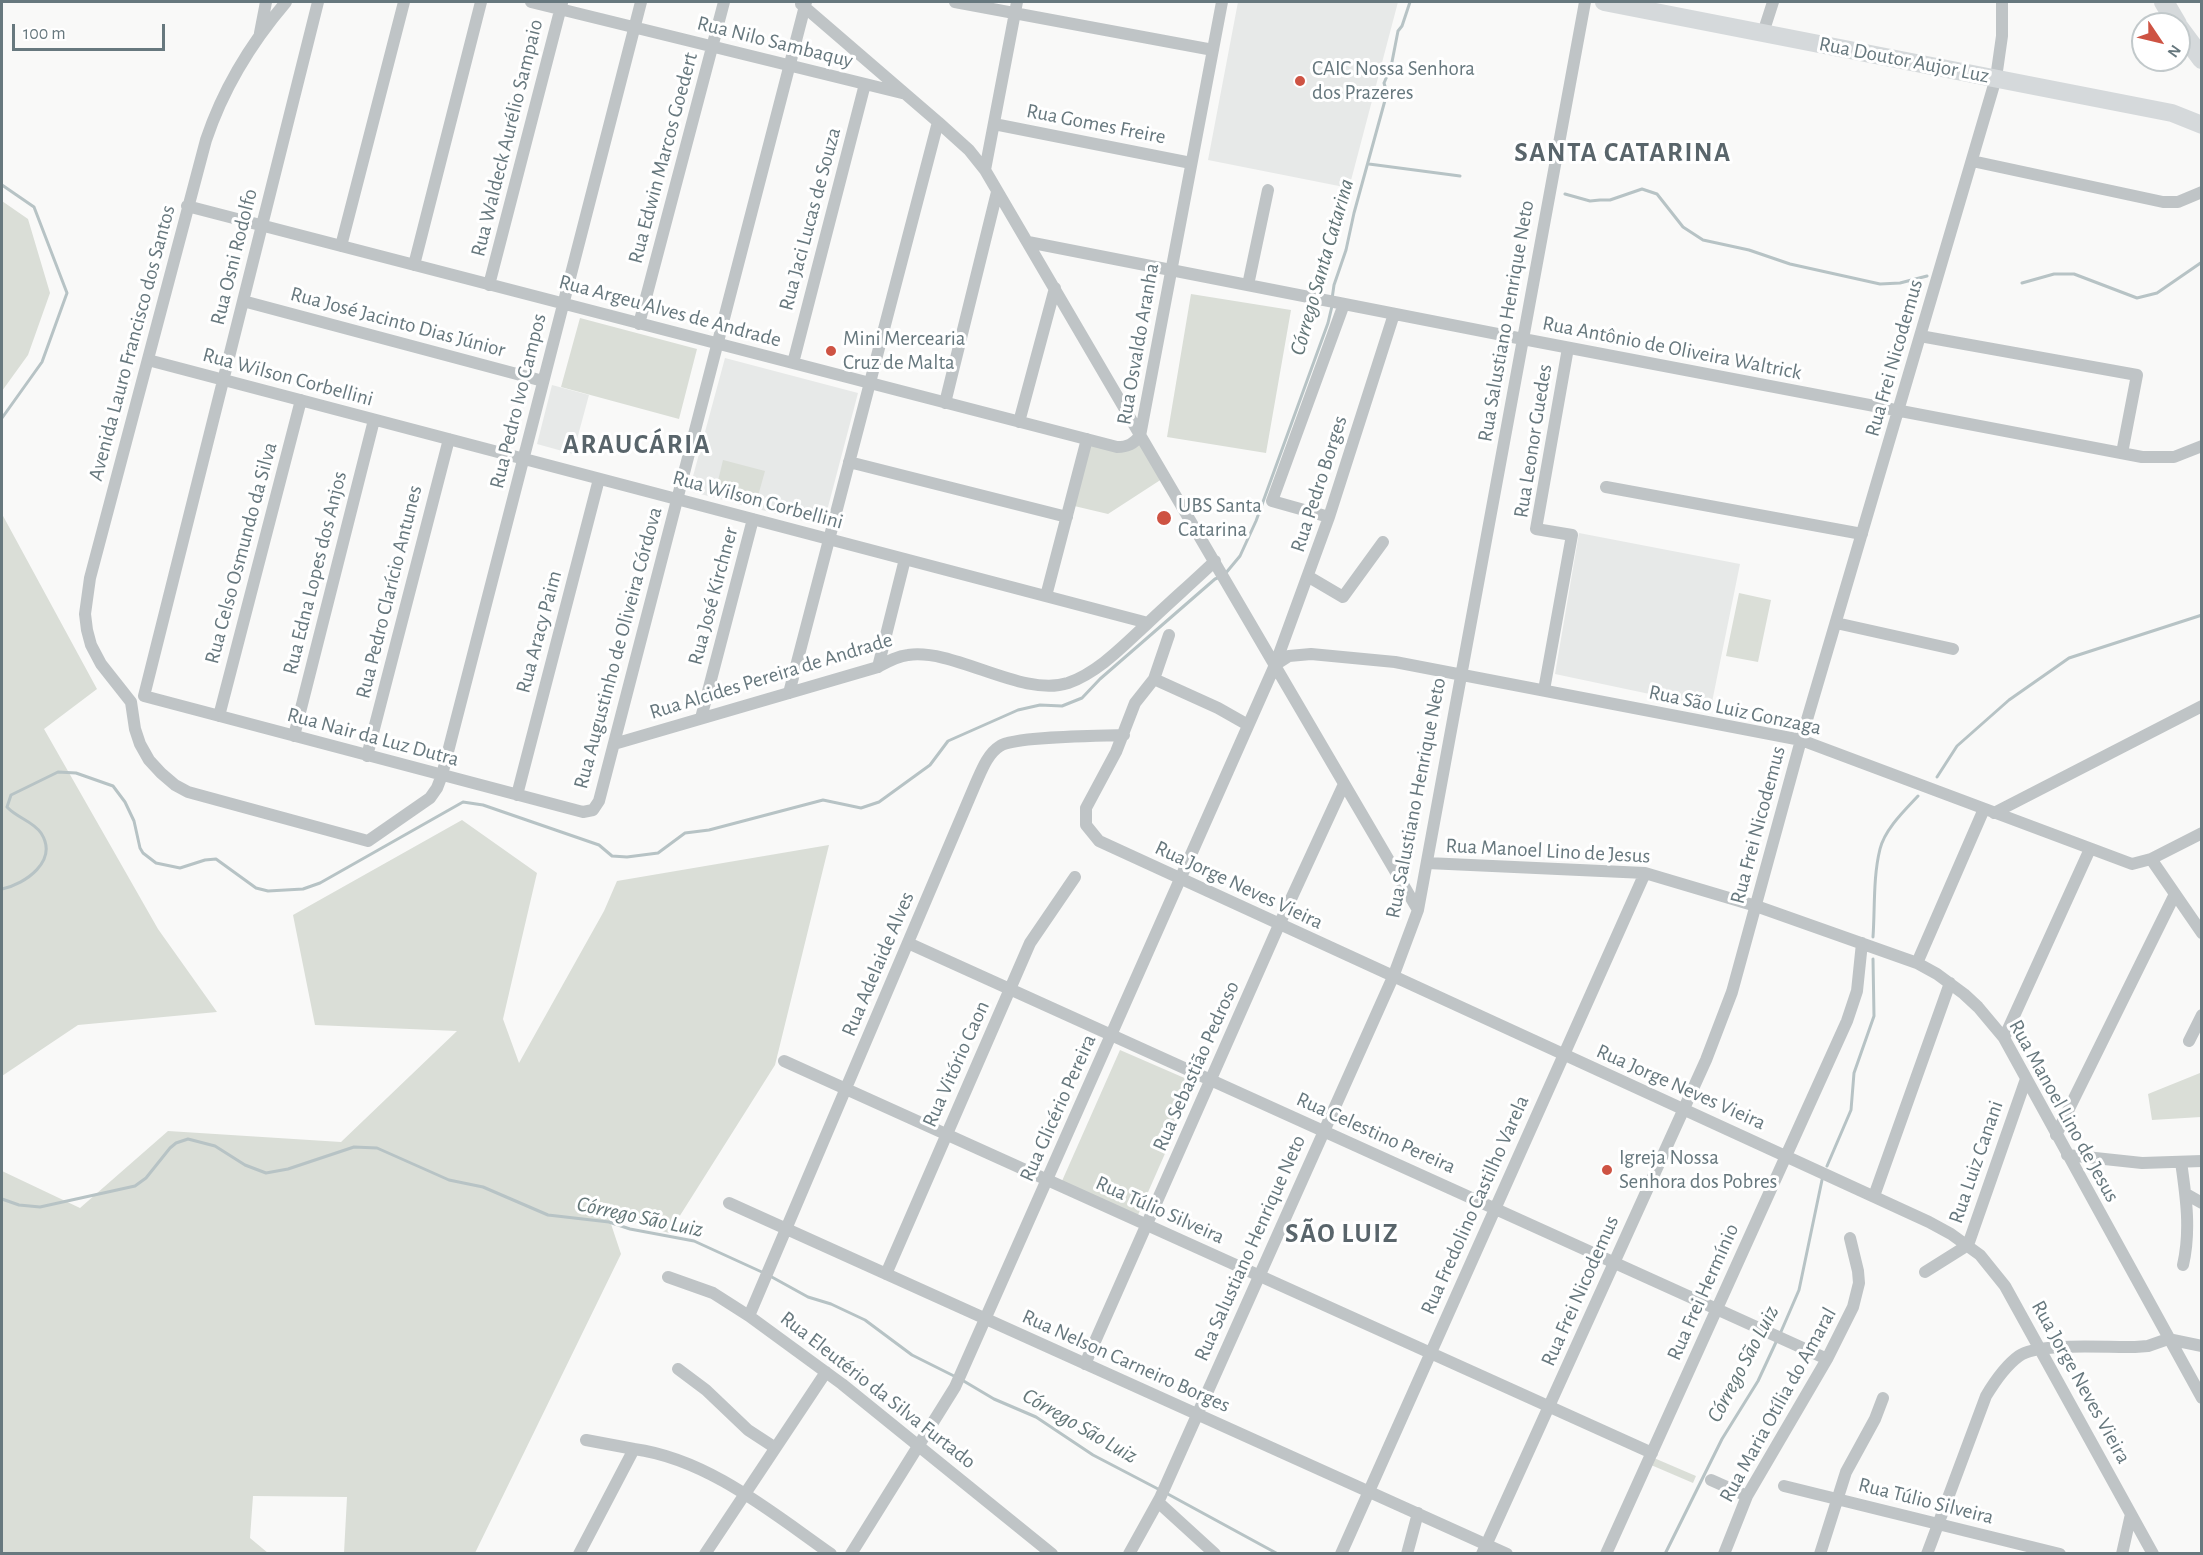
<!DOCTYPE html>
<meta charset="utf-8">
<style>
body{margin:0}
#map{position:relative;width:2203px;height:1555px;overflow:hidden;background:#f9f9f8;font-family:"Alegreya Sans",sans-serif}
canvas{display:block}
.frame{position:absolute;inset:0;border:3px solid #67787e;pointer-events:none}
.north{position:absolute;left:2131px;top:12px;width:60px;height:60px;box-sizing:border-box;background:#fff;border:2px solid #c2c9cb;border-radius:50%;rotate:125deg;font-size:16px;font-weight:700;line-height:24px;text-align:center;color:#67787e}
.north::after{content:'';display:block;margin:auto;width:21px;height:27px;background:#ce5343;clip-path:polygon(50% 0,100% 100%,50% 72%,0 100%)}
.scale{position:absolute;left:12px;top:24px;width:153px;height:27px;box-sizing:border-box;border:3px solid #67787e;border-top:0;padding-left:8px;font-size:18px;line-height:21px;white-space:nowrap;color:#67787e;-webkit-text-stroke:4px #fff;paint-order:stroke}
</style>
<div id="map">
<canvas width="2203" height="1555"></canvas>
<div class="frame"></div>
<div class="north">N</div>
<div class="scale">100 m</div>
</div>
<script>
const c = document.querySelector('canvas').getContext('2d');
c.lineJoin = 'round';
function paint(path, color) {
  c.fillStyle = color;
  c.fill(path, 'evenodd');
}
function stroke(path, color, width, dash) {
  c.strokeStyle = color;
  c.lineWidth = width;
  c.lineCap = dash ? 'butt' : 'round';
  c.setLineDash(dash || []);
  c.stroke(path);
}
function write(font, color, halo, rows, align = 'center') {
  c.font = font + ' "Alegreya Sans",sans-serif';
  c.lineWidth = 6;
  c.setLineDash([]);
  c.textBaseline = 'middle';
  c.strokeStyle = halo;
  c.fillStyle = color;
  for (const [text, x, y, turn = 0] of rows) {
    c.save();
    c.translate(x, y);
    c.rotate((+turn || 0) * Math.PI / 180);
    c.textAlign = isNaN(turn) ? turn : align;
    if (halo) c.strokeText(text, 0, 0);
    c.fillText(text, 0, 0);
    c.restore();
  }
}
paint(new Path2D(`
 M1238 2H1398L1349 188 1208 160Z
 M725 358 858 393 823 526 689 491Z
 M552 385 589 395 573 454 537 444Z
 M1579 533 1740 564 1711 707 1555 674Z`), '#e7e9e8');
paint(new Path2D(`
 M2 201 28 219 50 293 28 355 2 391Z
 M1191 294 1291 310 1266 453 1167 437Z
 M580 318 697 349 679 419 561 387Z
 M1140 436 1165 477 1108 514 1070 505 1087 439 1117 447Z
 M723 460 765 471 758 496 717 485Z
 M2 514 97 689 44 729 158 929 217 1012 78 1025 2 1076Z
 M1739 593 1771 600 1758 662 1726 656Z
 M462 820 537 873 503 1019 519 1063 604 911 617 881 829 845 775 1065 669 1233 608 1215 621 1254 475 1553H344L347 1497 253 1496 250 1538 268 1553H2V1171L80 1208 168 1131 341 1142 457 1031 315 1025 293 915Z
 M1120 1050 1196 1083 1138 1215 1062 1181Z
 M2200 1073 2201 1117 2152 1120 2148 1094Z
 M1654 1458 1696 1476 1693 1483 1651 1465Z`), '#daded7');
stroke(new Path2D(`
 M1369 164 1460 176
 M2 185 34 207 67 293 42 362 2 418
 M1565 194 1590 201 1600 200H1610L1642 189 1657 194 1683 227 1703 240 1749 250 1790 264 1880 284 1900 283 1927 276
 M2022 283 2054 274H2074L2137 298 2157 293 2202 262
 M1332 299 1334 285 1346 250 1354 213 1387 93 1384 83 1391 67 1398 31 1402 26 1410 2
 M1225 574 1240 556 1256 521 1328 323 1332 306
 M1937 777 1957 746 2009 700 2069 658 2202 615
 M2 889C25 884 59 861 41 833 33 821 17 818 7 807L11 795 58 772 76 773 113 786 125 802 134 821 140 848 143 853 156 863 180 868 205 860 216 859 256 888 268 891 303 889 320 883 463 802 483 805 599 845 612 856 627 857 658 853 685 833 709 830 823 800 861 808 879 802 930 765 948 741 1018 710 1040 705 1062 706 1082 698 1100 679 1215 579 1220 577
 M1873 937C1875 908 1873 877 1880 849 1885 829 1904 811 1918 796
 M1827 1166 1851 1110 1854 1073 1874 1016 1873 959
 M2 1199 19 1205 40 1207 135 1186 146 1178 170 1148 176 1143 188 1139 215 1146 245 1165 266 1173 288 1169 354 1147 377 1148 449 1180 483 1187 548 1215 609 1222 630 1229 694 1241 764 1273
 M770 1276 808 1297 831 1304 865 1320 912 1355 956 1377
 M1780 1334 1799 1290 1822 1180
 M962 1380 994 1399 1036 1417 1093 1455 1160 1490
 M1166 1493 1278 1554
 M1665 1554 1722 1439 1758 1381 1777 1340`), '#b7c3c5', 3);
stroke(new Path2D(`
 M286 2C251 43 223 89 206 140L90 578 85 614 87 630 91 645 101 664 131 702 135 729 140 744 149 760 161 773 175 785 188 792 368 841 430 798 437 788 442 775 641 2
 M531 2 902 93
 M955 2 1213 50
 M801 4 938 122 969 150 985 170 1418 910
 M260 33 266 2
 M1763 33 1773 2
 M994 124 1191 163
 M1972 161 2163 202H2178L2202 192
 M985 170 1017 2
 M187 206 1117 447C1128 447 1133 444 1140 436L1222 2
 M1028 242 1523 339 2142 457H2174L2202 446
 M341 246 404 2
 M414 265 481 2
 M489 285 562 3
 M1248 285 1268 190
 M243 301 543 381
 M639 324 724 2
 M1920 336 2137 375 2122 453
 M148 360 1148 623
 M793 363 865 84
 M945 403 997 192
 M1019 422 1055 288
 M849 462 1067 517
 M1606 487 1862 534
 M1329 517 1272 501 1344 304
 M1309 577 1343 597 1383 542
 M1046 596 1087 439
 M1836 623 1953 649
 M1169 635 1154 679 1135 703 1116 752 1086 808V825L1099 841 1929 1222 1951 1234 1980 1255 2005 1286 2153 1554
 M1275 665 1289 656 1311 654 1395 662 1801 740 2132 864 2151 859 2202 833
 M878 667 905 559
 M1154 679 1218 708 1248 725
 M1544 690 1572 535 1536 529 1568 348
 M789 693 938 122
 M144 696 583 812 593 810 599 801 806 2
 M144 696 318 2
 M219 716 301 400
 M701 718 753 519
 M294 736 374 420
 M614 744 878 667C887 662 897 656 908 655 955 648 1022 698 1068 683 1099 672 1124 645 1148 623 1170 602 1193 582 1215 561
 M367 756 449 439
 M517 795 599 479
 M1994 813 2202 706
 M2151 859 2202 933
 M1427 863 1645 873 1756 906 1917 963 1937 974 1964 994 1978 1007 2004 1038 2202 1398
 M908 943 1827 1359
 M1917 963 1984 809
 M2004 1038 2090 849
 M2189 1041 2202 1015
 M784 1061 1652 1453
 M2056 1135 2175 894
 M2067 1155 2142 1163 2202 1161
 M2181 1162C2186 1197 2191 1230 2183 1265
 M2186 1194 2202 1203
 M1874 1196 1950 983
 M729 1203 1507 1554
 M1925 1272 1968 1245 2026 1079
 M886 1274 1030 943 1075 877
 M668 1277 713 1293 749 1316 842 1384 1052 1554
 M749 1316 975 785C981 772 987 754 1000 746 1015 736 1101 736 1124 735
 M1085 1364 1279 925 1344 784
 M678 1369 706 1390 748 1430 774 1447
 M586 1440 634 1449
 M1711 1480 1747 1496
 M1784 1486 2060 1554
 M1158 1502 1215 1554
 M579 1554 634 1449C708 1459 771 1512 831 1554
 M705 1554 826 1372
 M851 1554 955 1387 1275 665 1329 517 1394 314
 M1129 1554 1160 1498 1393 977 1418 910 1585 2
 M1341 1554 1645 873
 M1407 1554 1418 1513
 M1482 1554 1706 1060 1732 992 1801 740 1996 78 2002 36V2
 M1606 1554 1847 1021 1857 991 1862 943
 M1724 1554 1747 1496 1827 1359 1853 1307 1859 1283 1858 1271 1850 1238
 M1820 1554 1846 1472 1875 1419 1883 1398
 M1927 1554 1986 1396C1995 1381 2005 1366 2019 1356 2038 1342 2109 1348 2135 1347L2148 1346 2168 1339 2202 1346
 M2122 1554 2131 1514`), '#bfc4c6', 12);
stroke(new Path2D(`
 M1604 2 2172 113 2202 125`), '#d5d9db', 18);
stroke(new Path2D(`
 M2164 2 2177 24
 M2179 28 2202 59`), '#d5d9db', 20);
for (const [x, y, r, color] of [
 [1300,81,6,"#ce5343"],
 [831,351,6,"#ce5343"],
 [1164,518,8,"#ce5343"],
 [1607,1170,6,"#ce5343"]
]) {
  const dot = new Path2D();
  dot.arc(x, y, r, 0, 2 * Math.PI);
  c.fillStyle = color;
  c.fill(dot);
  stroke(dot, '#fff', 2);
}
write('21px', '#67787e', '#fff', [
 ["Rua Nilo Sambaquy",775,42,14],
 ["Rua Doutor Aujor Luz",1904,60,11],
 ["Rua Gomes Freire",1096,124,11],
 ["Rua Waldeck Aurélio Sampaio",507,138,-76],
 ["Rua Edwin Marcos Goedert",663,158,-75],
 ["Rua Jaci Lucas de Souza",810,219,-75],
 ["Rua Osni Rodolfo",234,257,-76],
 ["Rua Argeu Alves de Andrade",670,311,15],
 ["Rua Salustiano Henrique Neto",1506,321,-80],
 ["Rua José Jacinto Dias Júnior",398,322,15],
 ["Avenida Lauro Francisco dos Santos",132,343,-75],
 ["Rua Osvaldo Aranha",1138,344,-80],
 ["Rua Antônio de Oliveira Waltrick",1672,348,11],
 ["Rua Frei Nicodemus",1894,358,-74],
 ["Rua Wilson Corbellini",288,377,15],
 ["Rua Pedro Ivo Campos",518,401,-76],
 ["Rua Leonor Guedes",1533,441,-81],
 ["Rua Pedro Borges",1319,484,-72],
 ["Rua Wilson Corbellini",758,500,15],
 ["Rua Celso Osmundo da Silva",241,553,-75],
 ["Rua Edna Lopes dos Anjos",315,573,-76],
 ["Rua Pedro Clarício Antunes",389,592,-76],
 ["Rua José Kirchner",713,596,-75],
 ["Rua Aracy Paim",539,632,-75],
 ["Rua Augustinho de Oliveira Córdova",618,648,-75],
 ["Rua Alcides Pereira de Andrade",771,676,-17],
 ["Rua São Luiz Gonzaga",1735,710,12],
 ["Rua Nair da Luz Dutra",373,737,15],
 ["Rua Salustiano Henrique Neto",1416,798,-79],
 ["Rua Frei Nicodemus",1758,825,-75],
 ["Rua Manoel Lino de Jesus",1548,851,3],
 ["Rua Jorge Neves Vieira",1239,885,25],
 ["Rua Adelaide Alves",878,964,-67],
 ["Rua Vitório Caon",956,1064,-66],
 ["Rua Sebastião Pedroso",1196,1066,-66],
 ["Rua Jorge Neves Vieira",1681,1087,24],
 ["Rua Glicério Pereira",1058,1108,-66],
 ["Rua Manoel Lino de Jesus",2064,1111,61],
 ["Rua Celestino Pereira",1376,1133,24],
 ["Rua Luiz Canani",1976,1162,-71],
 ["Rua Fredolino Castilho Varela",1475,1205,-66],
 ["Rua Túlio Silveira",1160,1210,24],
 ["Rua Salustiano Henrique Neto",1250,1248,-66],
 ["Rua Frei Nicodemus",1580,1291,-66],
 ["Rua Frei Hermínio",1703,1292,-66],
 ["Rua Nelson Carneiro Borges",1126,1361,24],
 ["Rua Jorge Neves Vieira",2081,1382,61],
 ["Rua Eleutério da Silva Furtado",878,1390,38],
 ["Rua Maria Otília do Amaral",1778,1405,-61],
 ["Rua Túlio Silveira",1926,1501,14]
]);
write('21px', '#67787e', '#fff', [
 ["CAIC Nossa Senhora",1312,69],
 ["dos Prazeres",1312,93],
 ["Mini Mercearia",843,339],
 ["Cruz de Malta",843,363],
 ["UBS Santa",1178,506],
 ["Catarina",1178,530],
 ["Igreja Nossa",1619,1158],
 ["Senhora dos Pobres",1619,1182]
], 'left');
write('italic 22px', '#637678', '#fff', [
 ["Córrego Santa Catarina",1322,267,-74],
 ["Córrego São Luiz",640,1217,12],
 ["Córrego São Luiz",1743,1364,-62],
 ["Córrego São Luiz",1080,1426,30]
]);
c.letterSpacing = '1.5px';
write('bold 27px', '#59656b', '#fff', [
 ["SANTA CATARINA",1623,153],
 ["ARAUCÁRIA",637,445],
 ["SÃO LUIZ",1342,1234]
]);
c.letterSpacing = '0px';
</script>
